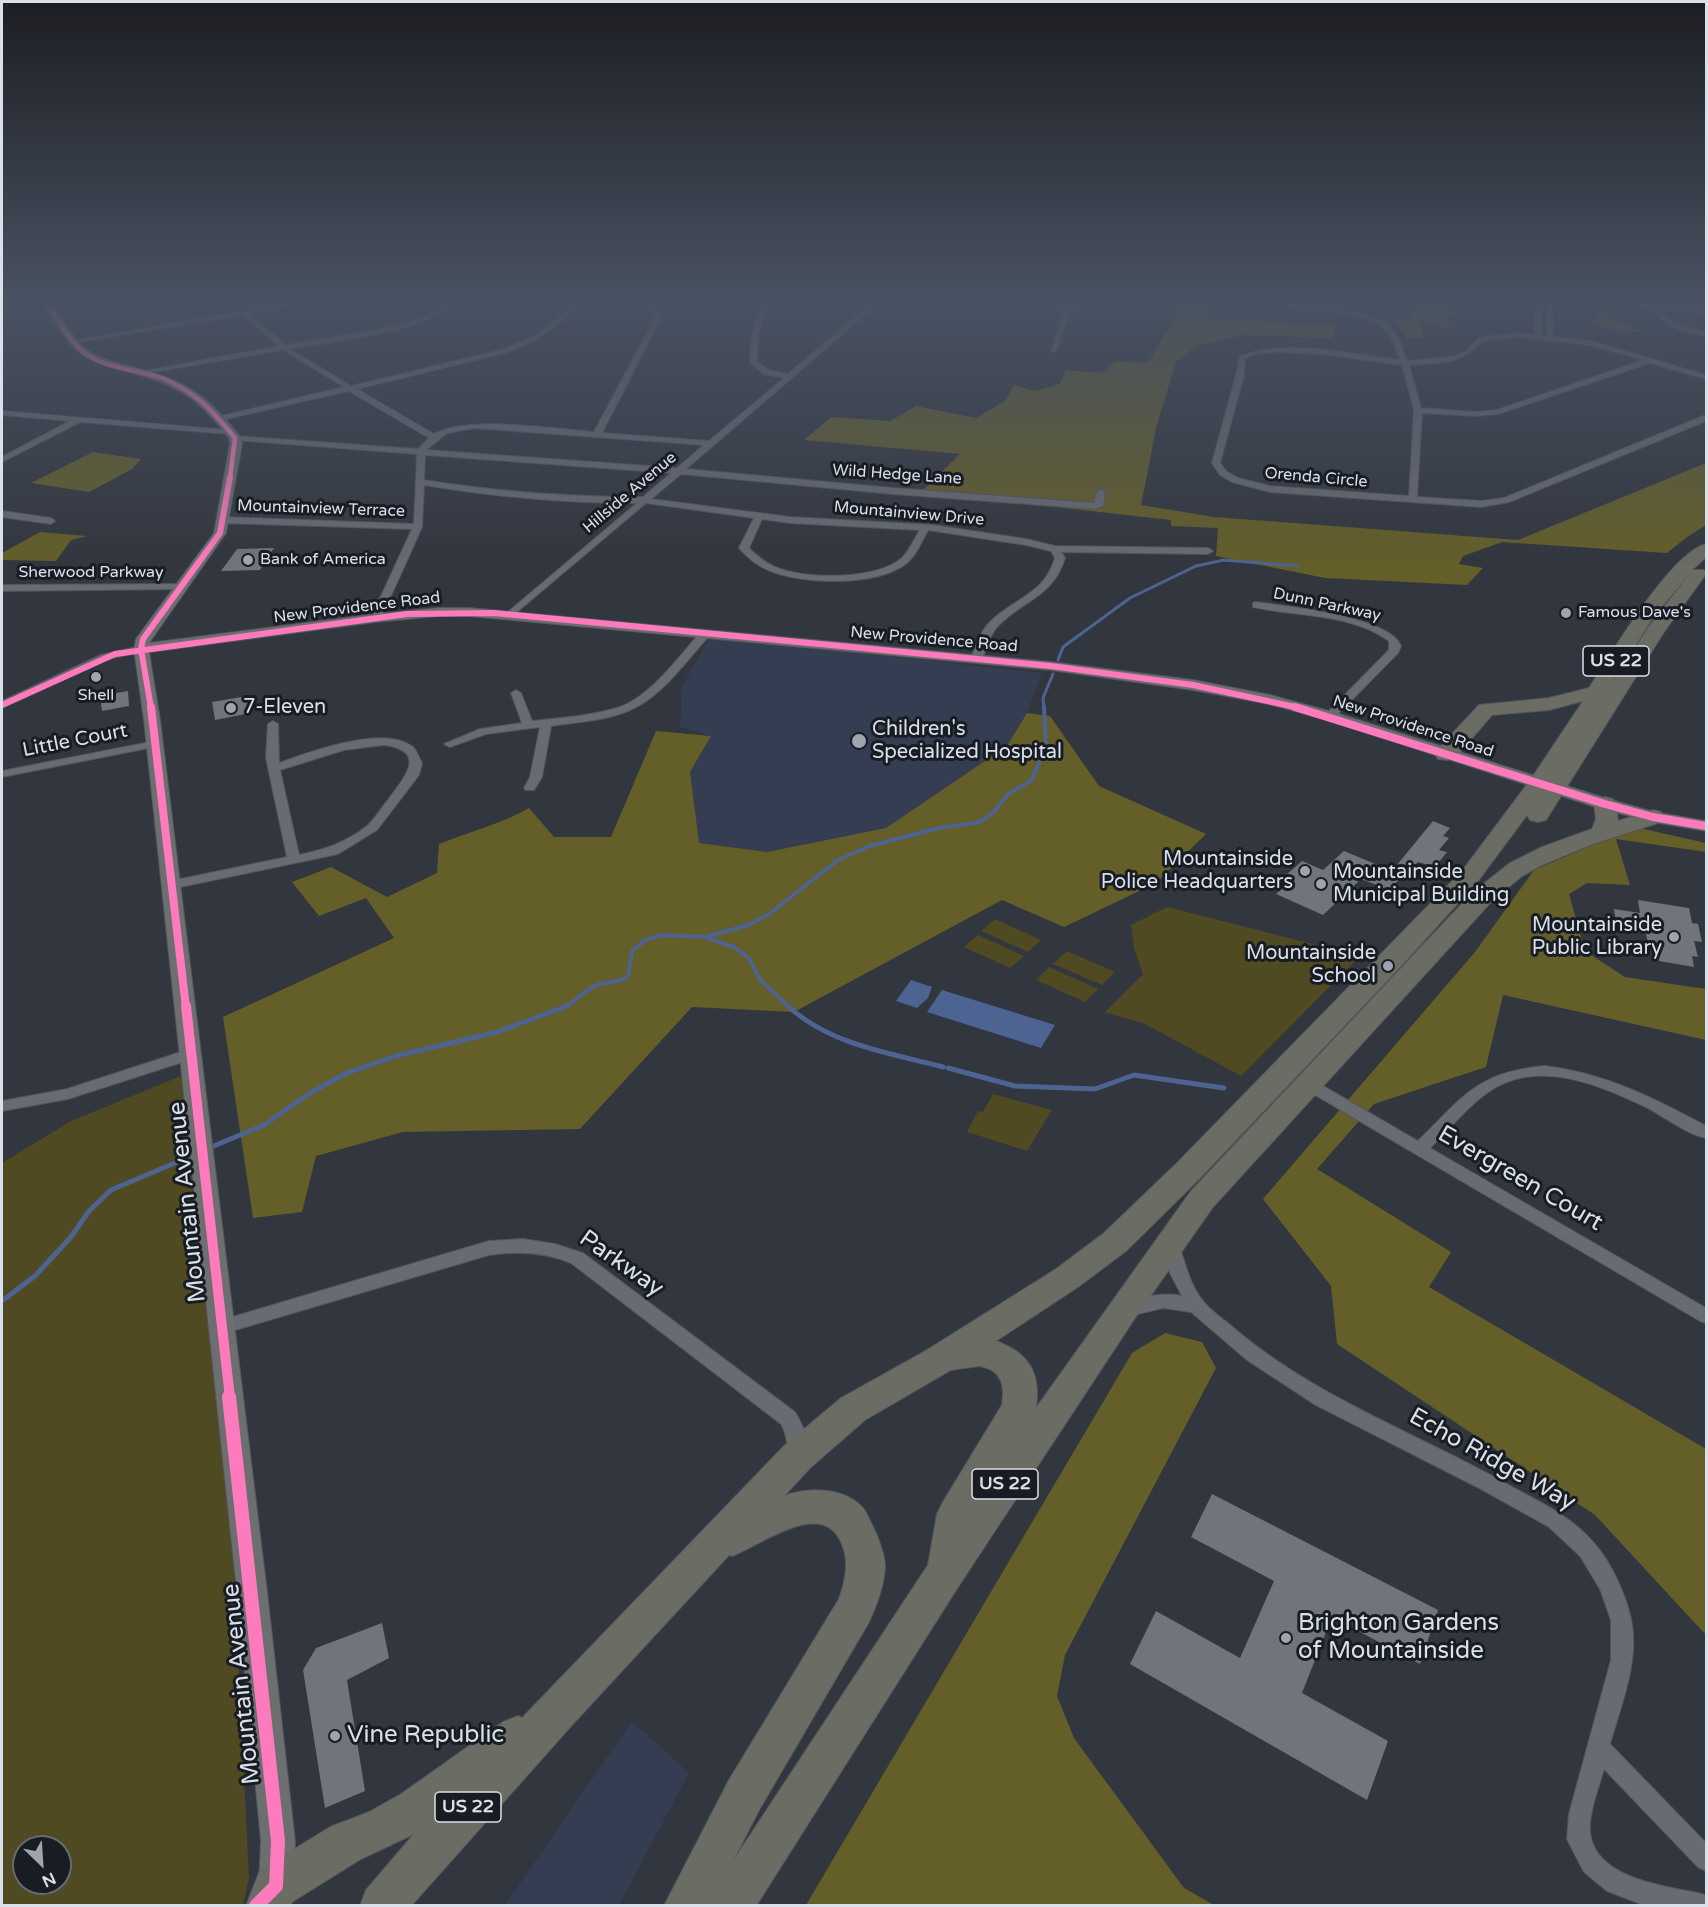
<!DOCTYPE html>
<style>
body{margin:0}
#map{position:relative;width:1708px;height:1907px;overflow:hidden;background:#32363e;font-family:"Varela Round",sans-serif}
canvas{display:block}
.frame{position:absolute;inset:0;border:3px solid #dae0ea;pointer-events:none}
.north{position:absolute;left:12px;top:1835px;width:60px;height:60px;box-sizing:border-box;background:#181c23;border:2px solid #666a73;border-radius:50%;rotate:155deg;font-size:16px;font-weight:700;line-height:24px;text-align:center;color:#dae0ea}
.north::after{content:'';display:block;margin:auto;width:21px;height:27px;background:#9fa4ae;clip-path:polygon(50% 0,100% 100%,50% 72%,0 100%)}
</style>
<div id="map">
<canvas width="1708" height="1907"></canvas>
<div class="frame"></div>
<div class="north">N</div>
</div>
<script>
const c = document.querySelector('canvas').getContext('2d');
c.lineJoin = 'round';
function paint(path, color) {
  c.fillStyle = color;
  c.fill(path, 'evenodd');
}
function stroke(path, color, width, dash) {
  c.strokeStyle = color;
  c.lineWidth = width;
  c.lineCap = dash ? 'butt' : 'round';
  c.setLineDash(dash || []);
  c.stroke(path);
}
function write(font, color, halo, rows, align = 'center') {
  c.font = font + ' "Varela Round",sans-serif';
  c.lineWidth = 6;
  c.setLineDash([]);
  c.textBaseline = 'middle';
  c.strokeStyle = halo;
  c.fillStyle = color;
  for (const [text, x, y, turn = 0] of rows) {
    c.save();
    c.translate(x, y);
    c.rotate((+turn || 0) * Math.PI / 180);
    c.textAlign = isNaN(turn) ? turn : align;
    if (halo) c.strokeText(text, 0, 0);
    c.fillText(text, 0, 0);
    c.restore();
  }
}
paint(new Path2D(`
 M710 637 1042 673 1027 713 1007 746 886 828 767 852 698 843 690 772 711 736 680 727 682 686Z
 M632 1721 689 1773 619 1905H505Z`), '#343d51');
paint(new Path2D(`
 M1167 907 1360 956 1241 1076 1145 1024 1105 1012 1143 974 1134 948 1131 925Z
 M995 919 1041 940 1028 952 981 931Z
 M978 935 1024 956 1010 968 964 947Z
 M1067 951 1115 972 1102 985 1053 964Z
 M1049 967 1098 989 1085 1002 1036 980Z
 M193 1071 222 1327 249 1878 243 1905H2V1163L71 1121ZM24 1847H60V1883H24Z
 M993 1094 1052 1110 1027 1151 967 1132 978 1111 983 1112Z`), '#4f4a21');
paint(new Path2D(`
 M1169 301H1200L1216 319 1336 325 1333 338 1242 335 1196 346 1176 362 1157 424 1141 505 1214 517 1518 540 1706 463V525L1687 537 1667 553 1502 542 1463 556 1459 564 1483 568 1467 585 1325 578 1216 556 1218 528 1171 526V520L921 492 960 454 804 440 831 417 890 421 916 406 976 418 1005 401 1014 385 1035 391 1060 384 1066 370 1102 373 1115 361 1148 363 1176 315Z
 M1408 301 1452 304 1454 314 1444 319 1452 324 1447 328 1423 321 1416 323 1422 329 1424 338H1407L1394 321 1410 317 1413 311 1404 305Z
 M1593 311 1606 312 1610 318 1641 331C1621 333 1607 330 1590 321L1598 318Z
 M93 452 141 459 132 469 89 492 31 483Z
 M40 532 87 536 71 540 56 561 2 560V553Z
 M1027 713 1050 716 1099 786 1206 834 1156 883 1064 927 1002 900 794 1012 692 1007 580 1129 403 1132 316 1156 302 1212 253 1218 223 1017 394 938 366 898 319 916 292 882 331 867 387 897 437 873 439 844C469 832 501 824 529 808L554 837H611L656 731 711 736 690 772 699 843 767 852 886 828 1007 746Z
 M1635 827 1706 843V852L1616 839 1630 885 1587 883 1569 894 1585 951 1625 977 1706 989V1040L1503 995 1486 1067 1374 1104 1317 1169 1451 1252 1429 1287 1706 1449V1635L1595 1515 1337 1344 1331 1286 1263 1199 1475 952 1534 870Z
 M1165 1333 1202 1342 1216 1368 1065 1655 1057 1696 1074 1738 1184 1888 1214 1905H806L1132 1353Z`), '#645e28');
paint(new Path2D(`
 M911 980 932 987 928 998 917 1008 896 1001Z
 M942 990 1055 1025 1041 1048 927 1012Z`), '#4d6391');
stroke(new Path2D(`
 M1058 660 1063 647 1130 598 1196 566 1224 560 1298 566
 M1044 708 1043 698 1053 674`), '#4d6391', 3);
stroke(new Path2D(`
 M707 938 734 947 749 958 760 980 790 1008
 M563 1008C576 1002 585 988 600 984 611 981 619 983 628 976L632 951 645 940 663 935 705 937 748 925 769 914 838 860 870 846 939 828 980 822 994 812 1008 794 1031 781 1046 747 1044 707`), '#4d6391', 4);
stroke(new Path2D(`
 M788 1006C830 1045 890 1053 943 1067
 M948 1068 1015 1086 1095 1089 1134 1075 1224 1088
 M209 1148 264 1125 310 1093 347 1073 396 1056 497 1032 567 1006
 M2 1301 35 1276 71 1237 89 1211 111 1190 196 1154`), '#4d6391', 5);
paint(new Path2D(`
 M274 548 260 570 221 571 237 549Z
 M128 691 129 706 102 711 100 696Z
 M247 696 251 713 215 720 212 702Z
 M1433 821 1450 828 1443 836 1449 838 1439 850 1447 852 1435 867 1418 862 1381 897 1374 892 1379 886 1361 879 1323 915 1276 894 1294 878 1286 875 1302 861 1323 870 1344 851 1392 871Z
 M1638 900 1689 908 1692 923 1698 924 1702 942 1694 941 1698 957 1692 956 1694 967 1659 961 1656 948 1649 947 1646 934 1617 929 1614 909 1640 913Z
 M1212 1494 1438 1610 1420 1664 1332 1617 1302 1693 1388 1741 1367 1800 1130 1664 1156 1611 1240 1658 1274 1581 1191 1537Z
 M382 1623 389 1658 347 1680 365 1791 325 1808 303 1670 316 1648Z`), '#70747b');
const street = new Path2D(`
 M77 301H92L50 310 47 308Z
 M301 301H317L249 314 286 345 390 327 428 316 450 301H458C415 336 343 339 290 349L351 386 501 350 535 336 580 301H587L539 338 505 353 357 389 434 434C467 415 555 429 594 432L657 314 650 307 629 301C643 301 655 301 663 314L602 433 709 441 784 378 764 374 750 363 751 339 762 301H768L758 339 757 362 769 370 788 374 874 301H881L686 469 893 488 1094 503 1097 492 1101 489 1105 492 1103 506 1095 509 893 494 681 474 651 499 790 517 933 525 1026 539 1055 546 1208 548 1213 551 1208 554 1061 552 1065 558C1053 598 1022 600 997 627 988 636 987 658 976 662L971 659C976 646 980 632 990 622 1015 597 1044 595 1055 558L1051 551 1026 545 928 530C922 541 917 554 908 562 879 587 802 585 768 570 756 565 748 558 739 548L754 518 646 503 511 617 506 614 508 612 637 503C564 503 496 497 424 485L422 527 381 618 373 620 371 618 412 529 224 523 220 520 224 517 414 524 417 454 235 440 231 438 235 436 418 449 429 438 349 391 217 421V417L344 387 283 350 143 374 139 372 279 346 242 315 74 343 71 341ZM475 428 704 445 677 468 426 450 447 433ZM425 455 671 473 643 497C567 497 499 492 424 480ZM762 519 790 523 920 530C914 539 910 550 902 558 876 580 805 580 775 567 764 562 757 556 749 548Z
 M1258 301C1286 301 1371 309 1391 327 1399 335 1403 350 1407 361L1455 356 1465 352 1480 337 1517 333 1535 335V301H1541V336H1547V301H1553V337L1591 341 1706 375V379L1650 363 1498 414 1477 416 1422 413 1417 497 1481 501 1504 498 1703 416H1706V421L1509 502 1481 507 1270 492 1232 482 1220 475 1212 463 1236 375 1240 356C1286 338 1352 354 1400 360 1396 351 1393 338 1387 331 1367 306 1287 314 1258 301ZM1517 337 1590 345 1643 360 1497 410 1477 412 1421 408 1409 365C1442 362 1458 366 1482 341ZM1273 352 1320 354 1402 365 1414 410 1409 496 1270 486 1238 478 1226 471 1220 463 1244 375 1245 358 1256 354Z
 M1593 301 1651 305 1650 301H1656L1657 305 1706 310V314L1659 309 1663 314 1676 323 1706 332V336C1687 332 1663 327 1652 309Z
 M1066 304 1084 309 1070 313 1056 351 1051 352 1063 313 1055 309Z
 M2 411 229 430 233 432 229 434 80 422 2 462V457L70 421 2 415Z
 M2 511 51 518 55 521 51 524 2 517Z
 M180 584 183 585V589L2 591V585Z
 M1256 602C1285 606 1391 617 1401 646L1398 653 1334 718H1326V714L1389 650V641C1351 613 1297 617 1253 607V603Z
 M705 631 709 632V636C685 662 661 698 628 711 604 721 576 722 551 726L542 777 534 790H526L524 788 530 777 540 727 486 734 450 747 444 744 480 729 522 723 511 693 516 690 521 693 532 721C561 718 592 716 620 707 651 696 679 656 701 632Z
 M141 646 146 649 145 651 108 659 2 708V701L101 655Z
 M273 721 278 724 279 763C309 752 385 724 413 747 417 751 419 758 422 763L419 775 377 830 338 854 171 889 166 888 165 885 166 882 287 857 266 758 268 724ZM384 745C429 751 404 778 388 800 381 808 375 819 367 826 345 843 326 849 299 855L280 770 344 750Z
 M155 741 159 742V746L2 777V771Z
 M190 1049 195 1050 197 1054 195 1058 68 1099 2 1111V1101L67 1089Z
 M1545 1066C1605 1073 1654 1098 1706 1126V1138C1686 1134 1665 1117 1646 1107 1601 1086 1541 1059 1493 1089 1469 1104 1451 1128 1430 1148L1706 1308V1323L1700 1321 1303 1088 1301 1084 1303 1080H1313L1418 1141C1464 1096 1477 1072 1545 1066Z
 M523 1239 555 1244 583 1253 795 1412C803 1426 812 1442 805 1458L798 1460 791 1458C786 1447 788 1435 781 1424L571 1263C544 1252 518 1251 489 1255L222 1334 216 1332 213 1327 216 1322 222 1320 489 1241Z
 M1170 1239 1176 1240C1186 1260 1188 1284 1204 1302 1212 1312 1225 1320 1235 1329 1315 1397 1416 1433 1507 1484 1537 1501 1570 1515 1593 1542 1610 1560 1626 1595 1631 1619 1640 1660 1621 1705 1610 1744L1706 1843V1871L1698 1867 1604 1769C1599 1787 1586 1819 1591 1838 1601 1880 1667 1886 1702 1894L1706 1896V1906H1646L1607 1891 1584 1872 1571 1847 1567 1839 1569 1814 1611 1660V1620L1600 1589 1580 1556 1549 1527 1477 1487 1314 1404 1247 1360 1191 1312 1163 1308 1129 1316 1123 1314 1120 1309 1123 1304C1142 1297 1161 1292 1182 1296L1169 1271 1162 1245 1164 1240Z`);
const secondary = new Path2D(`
 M41 301H50C61 316 72 338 86 349 101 360 120 363 137 368 188 382 209 396 241 438L242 444 226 533 149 643 376 614 438 608H469L1051 662 1193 680 1270 695 1336 713 1611 800 1654 812 1706 821V831L1653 822 1599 808 1324 719 1269 704 1193 690 1051 670 469 616H438L376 622 149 652 160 720 267 1592 295 1841 293 1885 288 1897 276 1902 264 1897 259 1885 261 1841 237 1592 144 720 134 649 136 639 214 533 230 444 229 438C197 398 182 387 132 373 114 368 95 364 80 353 66 344 51 316 41 301Z`);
const highway = new Path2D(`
 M1706 544V557L1692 570H1704L1706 574 1664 632 1546 820 1538 822 1530 820 1527 815 1478 881 1402 965 1199 1179 1126 1251 1078 1287 996 1341C1029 1353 1041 1373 1036 1408L1191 1191 1473 892 1510 863 1542 847 1592 829 1596 819 1594 804 1597 799 1605 797 1613 799 1616 804 1618 821 1653 810 1661 812 1664 817 1661 822 1593 844 1542 865 1522 876 1491 902 1213 1207 1133 1321 958 1587 756 1906H664L729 1780 839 1599C846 1579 850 1559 840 1540 820 1499 759 1546 732 1556L729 1555 572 1725 411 1906H360L366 1890 414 1834 361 1859 292 1902 291 1906H246L260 1870 330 1827 369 1812 401 1794 503 1722 518 1716 522 1718 785 1445 841 1398 927 1350 1056 1269 1104 1233 1177 1163 1462 871 1531 779 1583 701 1549 710 1492 715 1454 759 1446 760 1438 759 1435 754 1438 749 1479 705 1549 698 1589 688C1610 656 1670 553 1706 544ZM1691 572 1648 628 1606 693 1653 617ZM979 1366C1002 1370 1005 1385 1002 1405L943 1502 937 1514 928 1565 733 1861 759 1810 869 1622C877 1604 885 1584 885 1564 884 1553 880 1543 876 1533 872 1525 868 1515 863 1508 844 1487 808 1487 784 1496L811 1467 865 1420 951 1370Z`);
stroke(street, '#51555c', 2);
stroke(secondary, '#51555c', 2);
stroke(highway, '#51555c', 2);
paint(street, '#686b71');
paint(secondary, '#6c6e6f');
paint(highway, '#6b6c63');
stroke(new Path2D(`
 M45 301C56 316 67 336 80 349 100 369 137 369 162 378 196 392 212 410 235 438L230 478`), '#fd7abc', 4.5);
stroke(new Path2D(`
 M2 705 115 654 407 614 494 613 1051 666 1193 685 1300 708
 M151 708 141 649 143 639 220 533 230 477`), '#fd7abc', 6);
stroke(new Path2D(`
 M151 707 186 1008
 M1295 707 1605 804 1653 817 1706 826`), '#fd7abc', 8);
stroke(new Path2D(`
 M186 1006 230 1398`), '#fd7abc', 10);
stroke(new Path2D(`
 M229 1397 278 1841 276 1886 256 1906`), '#fd7abc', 14);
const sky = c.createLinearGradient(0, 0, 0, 568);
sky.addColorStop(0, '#1c1e22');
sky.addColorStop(0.53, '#495263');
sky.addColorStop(1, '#49526300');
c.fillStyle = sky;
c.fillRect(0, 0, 1708, 568);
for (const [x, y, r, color] of [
 [248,560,6,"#9fa4ae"],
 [1566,613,6,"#9fa4ae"],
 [96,677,6,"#9fa4ae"],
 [231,708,6,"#9fa4ae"],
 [859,741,8,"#9fa4ae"],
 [1305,871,6,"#9fa4ae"],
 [1321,884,6,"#9fa4ae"],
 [1674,937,6,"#9fa4ae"],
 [1388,966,6,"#9fa4ae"],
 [1286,1638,6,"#9fa4ae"],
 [335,1736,6,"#9fa4ae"]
]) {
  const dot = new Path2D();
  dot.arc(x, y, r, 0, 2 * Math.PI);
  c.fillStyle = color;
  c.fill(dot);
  stroke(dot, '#181c23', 2);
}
write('16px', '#dae0ea', '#181c23', [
 ["Wild Hedge Lane",897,475,4],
 ["Orenda Circle",1316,478,5],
 ["Hillside Avenue",630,493,-40],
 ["Mountainview Terrace",321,509,2],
 ["Mountainview Drive",909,514,5],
 ["Sherwood Parkway",91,573],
 ["Dunn Parkway",1327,605,12],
 ["New Providence Road",357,608,-7],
 ["New Providence Road",934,640,5],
 ["New Providence Road",1413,727,18]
]);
write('16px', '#dae0ea', '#181c23', [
 ["Bank of America",260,560],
 ["Famous Dave's",1578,613],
 ["Shell",96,696,"center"]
], 'left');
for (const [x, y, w] of [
 [1616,661,66],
 [1005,1484,66],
 [468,1807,66]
]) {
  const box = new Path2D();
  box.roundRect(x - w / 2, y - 15, w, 30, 4.5);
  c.fillStyle = '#181c23';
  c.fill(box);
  stroke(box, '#dae0ea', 1.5);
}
write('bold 18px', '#dae0ea', null, [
 ["US 22",1616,661],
 ["US 22",1005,1484],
 ["US 22",468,1807]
]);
write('20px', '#dae0ea', '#181c23', [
 ["7-Eleven",243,708],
 ["Children's",872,730],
 ["Specialized Hospital",872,753],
 ["Mountainside",1293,860,"right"],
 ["Police Headquarters",1293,883,"right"],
 ["Mountainside",1333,873],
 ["Municipal Building",1333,896],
 ["Mountainside",1662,926,"right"],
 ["Public Library",1662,949,"right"],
 ["Mountainside",1376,954,"right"],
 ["School",1376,977,"right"]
], 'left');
write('20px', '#dae0ea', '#181c23', [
 ["Little Court",75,741,-11]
]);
write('24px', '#dae0ea', '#181c23', [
 ["Evergreen Court",1520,1179,30],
 ["Mountain Avenue",188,1202,-96],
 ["Parkway",621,1264,35],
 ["Echo Ridge Way",1492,1460,29],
 ["Mountain Avenue",242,1684,-96]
]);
write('24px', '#dae0ea', '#181c23', [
 ["Brighton Gardens",1298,1624],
 ["of Mountainside",1298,1652],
 ["Vine Republic",347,1736]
], 'left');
</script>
